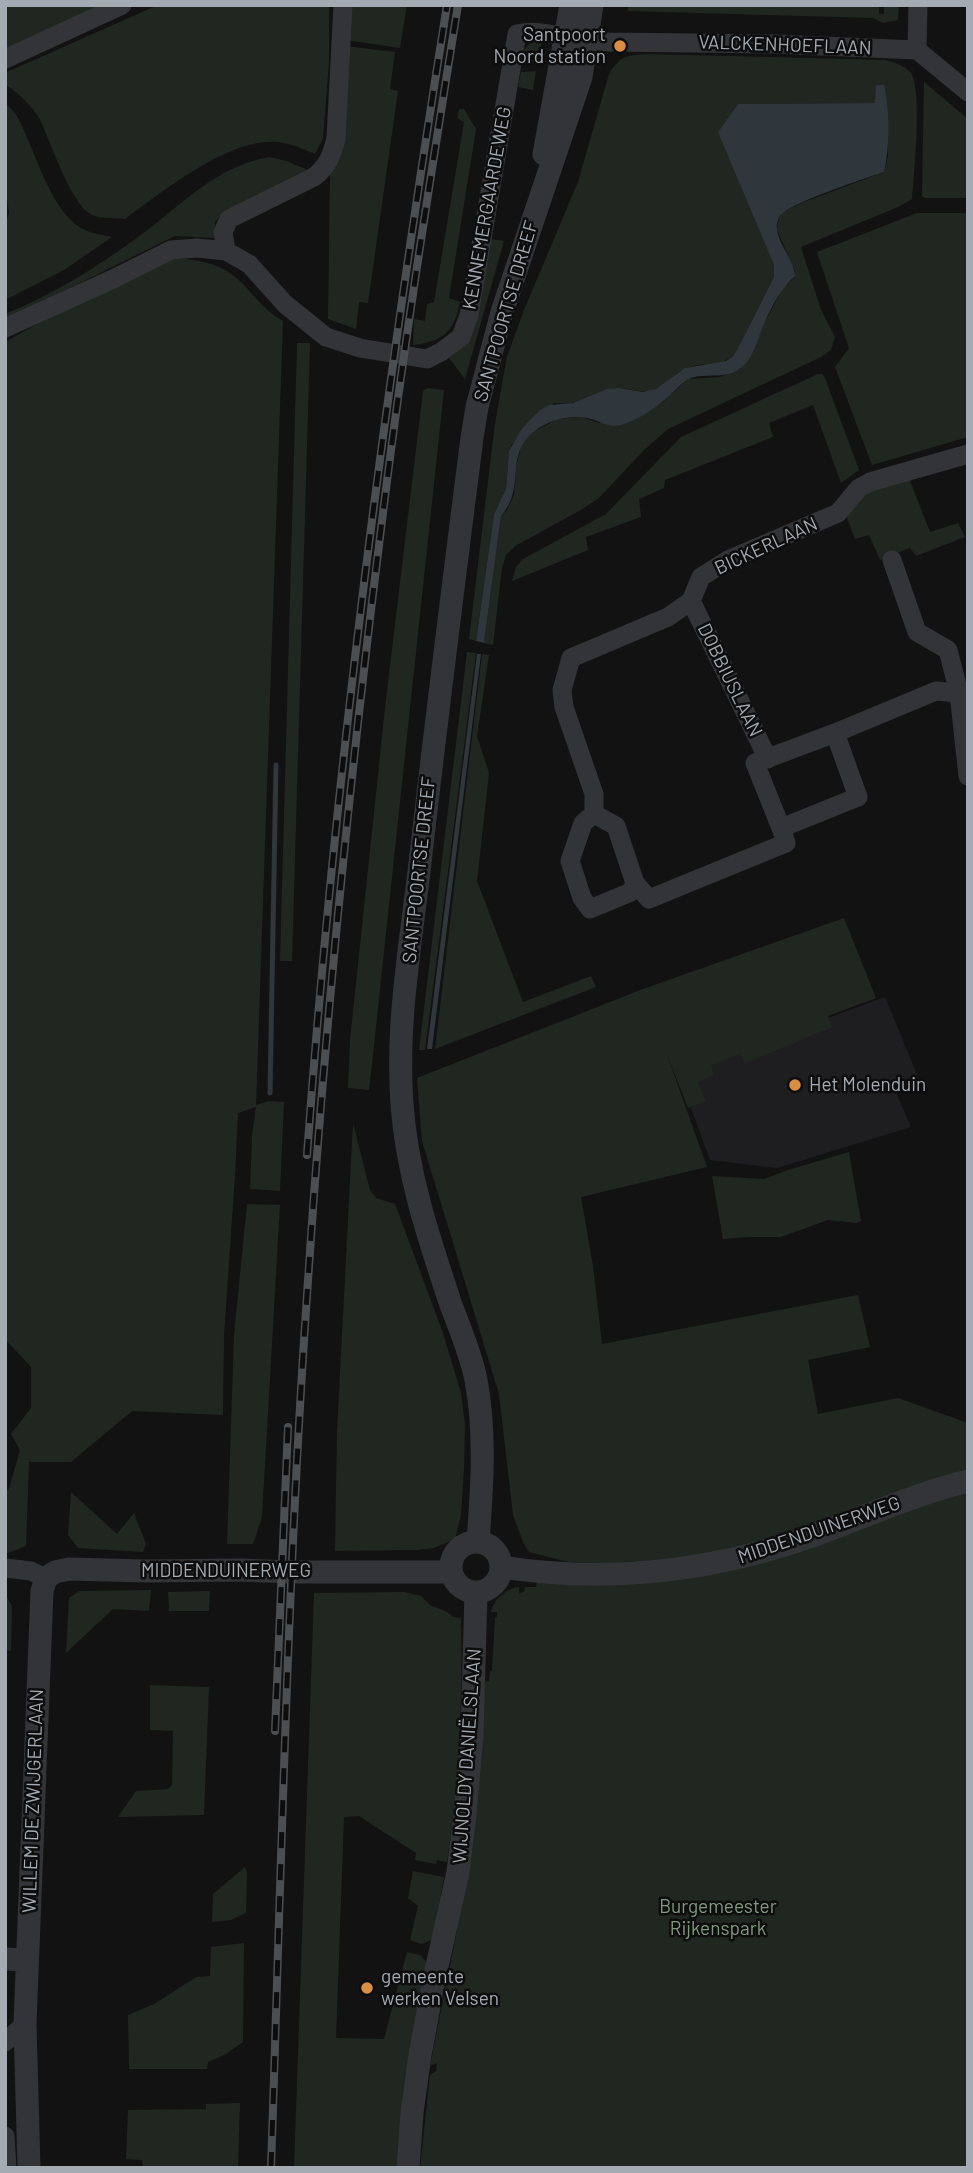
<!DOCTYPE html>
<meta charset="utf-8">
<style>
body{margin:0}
#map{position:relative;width:973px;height:2173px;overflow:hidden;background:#121213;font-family:Barlow,sans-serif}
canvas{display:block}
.frame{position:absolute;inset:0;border:7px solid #a5abb2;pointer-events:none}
</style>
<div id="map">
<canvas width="973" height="2173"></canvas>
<div class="frame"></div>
</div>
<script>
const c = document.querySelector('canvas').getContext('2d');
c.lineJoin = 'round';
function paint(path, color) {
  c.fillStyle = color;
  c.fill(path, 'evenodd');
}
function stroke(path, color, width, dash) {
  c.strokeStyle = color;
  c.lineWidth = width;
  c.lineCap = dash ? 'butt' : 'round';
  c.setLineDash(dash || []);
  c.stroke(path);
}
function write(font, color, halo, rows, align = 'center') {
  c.font = font + ' Barlow,sans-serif';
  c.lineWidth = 5;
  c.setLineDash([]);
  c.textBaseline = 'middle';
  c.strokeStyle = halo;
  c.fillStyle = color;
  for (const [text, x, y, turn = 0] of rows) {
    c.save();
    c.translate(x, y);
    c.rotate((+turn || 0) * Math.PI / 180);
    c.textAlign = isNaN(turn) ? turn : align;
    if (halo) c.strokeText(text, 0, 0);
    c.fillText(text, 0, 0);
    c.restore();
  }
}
paint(new Path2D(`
 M885 997 919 1079 895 1090 911 1127 777 1168 710 1160 678 1073Z`), '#1e1e20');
paint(new Path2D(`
 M5 5H113L5 54Z
 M158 5H329V62L323 138 315 154C305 150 295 145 284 143 234 133 164 191 125 219 115 218 102 219 92 215 70 204 51 142 40 120 32 105 19 94 5 84V73Z
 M348 5H407L400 48 346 40Z
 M628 5H879V14H884V5H899L898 20 883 23 873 18 628 11Z
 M542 40 538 63H523L524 50 532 41Z
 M345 46 395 52 390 89 398 91 368 303 359 302 356 329 328 319 330 172C347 157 344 71 345 46Z
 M649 54 885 60C893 62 904 65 910 72 923 85 914 177 912 199L898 207 801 247 821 310 835 337 831 350 821 357 668 429 643 451 599 498 579 511 515 546 506 555 502 568 493 645 484 643 501 516 507 510 514 495 516 468 520 449 525 440 535 431 556 420 567 418 581 417 599 423 638 418 664 401 688 379 720 377 740 369 753 352 765 321 784 287 794 278 795 271 777 230 778 221 782 212 804 202 884 172 888 156 887 99 876 103 738 104 719 131 774 265V277L771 283 737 350C727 367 709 362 693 366 676 369 667 387 650 391 639 393 629 388 618 388 602 388 591 398 576 402 569 404 562 403 554 403L512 444 509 451 506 489 494 514 476 641 469 639 495 423 507 357 524 310 578 182 609 74C620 55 629 55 649 54Z
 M536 71 533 90 518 87 521 72Z
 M924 82 968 119V198H925L922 196Z
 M5 103C18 113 22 126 28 140 40 167 56 217 85 230 93 234 104 235 112 237L64 270 5 300V227L9 213 5 183Z
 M459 109H464L476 129 449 298 460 302C454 332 444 341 413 345L414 319 425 321 427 304 434 302 464 122 457 118Z
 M269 157 286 161 308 170 229 211 215 221 214 238 175 236 5 320V314C53 295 100 265 141 235 181 205 217 166 269 157Z
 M917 213H968V437L872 465 835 367 849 348 817 252Z
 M490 239 504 241 465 379 449 358Z
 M162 258C192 258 221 261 243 284 256 298 267 312 283 321L256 1105 270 1101 284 1102 280 1191 250 1189 252 1137 256 1107 238 1113 235 1176 224 1335 223 1415 132 1411 71 1462H29L26 1546 5 1554V1493L9 1489 20 1450 11 1434 31 1408V1367L5 1339V342L107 285Z
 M297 343H310L292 961H280Z
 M818 374H822L825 378 859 470 841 483 813 405 769 423 773 437 665 480 664 488 639 499 641 517 586 537 588 550 512 581 516 567 523 559 606 514 681 437Z
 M428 388 444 390 372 1064 369 1090 348 1088 350 1040 386 699 423 391Z
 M909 478 930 532 958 523 965 537 916 556 910 548 880 560 869 535 855 539 846 515 864 494Z
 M467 652 476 653 425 1050H419Z
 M482 654 489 655 477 736 489 773 477 881 523 1002 591 976 596 987 435 1049Z
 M844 918 876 998 828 1016 832 1027 753 1060 745 1063 740 1054 711 1065 714 1075 698 1082 706 1101 688 1108 666 1052 707 1167 581 1197 593 1266 602 1344 858 1295 870 1347 808 1360 818 1414 898 1398 968 1423V1469L937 1478 785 1534 730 1550 679 1559 602 1563 568 1562 529 1552 523 1542 513 1515 499 1394 422 1141 417 1078 643 989Z
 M353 1123 370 1190 376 1198 395 1204 443 1333 461 1393 465 1425 464 1468 461 1515 455 1539 434 1548 416 1550 335 1551 337 1431Z
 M849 1152 861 1221 857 1223 828 1220 781 1237H749L723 1239 712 1176 764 1179 788 1170Z
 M247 1204 280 1205 262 1517 253 1544H227L234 1335Z
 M968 1487V2168H420L430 2075 436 2071 437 2063 430 2066 447 1980H450L451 1973 449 1972 472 1850 485 1682 489 1681 490 1671H492L495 1618 497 1617V1612H491C493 1600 507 1588 519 1587V1593L524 1592 525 1587H536L537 1582 653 1578Z
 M71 1492 117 1534 134 1513 146 1544 143 1552 78 1548 68 1535Z
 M151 1590 149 1611 113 1609 66 1653 69 1598 79 1591Z
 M210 1591 209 1611H169L168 1592Z
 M404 1592 421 1596 430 1605 447 1612 453 1617 461 1618C463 1700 459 1781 447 1862L437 1860 436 1864 415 1860 416 1853 359 1816 344 1817 336 2038 384 2039 407 1952 420 1955 428 1964 418 2006 404 2087 398 2168H294L314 1593Z
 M5 1594 12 1606 11 1650 9 1651 5 1649Z
 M150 1685 209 1687 204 1815 118 1817 136 1791 168 1789 172 1785 173 1731 150 1730Z
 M245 1867 247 1872 246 1913 231 1920 212 1922 213 1894Z
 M413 1871 444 1877 433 1939 422 1944 410 1940 418 1906 408 1898Z
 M244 1943 243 2042 226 2054 208 2062 207 2069H129L128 2015 154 2004 196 1977 210 1976 211 1947Z
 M240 2103 238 2168H143L142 2160 126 2159 128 2110 206 2109V2104Z`), '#202720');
paint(new Path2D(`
 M876 85H884C890 110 890 147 884 172 866 178 791 203 782 214 778 217 776 225 777 229 779 246 794 259 795 276 781 289 771 307 764 324 757 340 754 360 738 370 723 379 707 373 691 378 683 381 674 392 667 398 654 409 638 420 621 425 609 428 602 422 591 419 572 414 551 419 535 431 503 455 527 487 501 516L484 643 476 641 494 514 506 489 509 451 521 430 531 419 540 410 549 405 573 403 607 389 619 388 643 392 656 389 685 368 726 361 732 357 737 350 771 283 774 277V265L718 132 738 104 875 103Z
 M477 654H481L432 1049H427Z`), '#2f373c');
stroke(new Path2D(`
 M270 1093 276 765`), '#2f373c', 5);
stroke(new Path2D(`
 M587 40 609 42 774 44 917 50 968 92
 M917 50 918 5
 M5 59 122 5
 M226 251 223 232 229 219 314 177C328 166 332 155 336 138L343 5
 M5 328 113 279 171 250 197 248 226 251 249 264 285 304 326 337 360 348 427 359 441 352 461 337 469 315 517 34C534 30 550 34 566 37
 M892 560 917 632 948 650 959 693 968 776
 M691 601 768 759
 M835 733 858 797 781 828 755 763 835 733 936 691 968 694
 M594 814 616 826 635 883 649 899 786 843 781 828
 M635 883 631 892 590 909 582 898 570 861 583 823 594 814V794L564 707 562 690 571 658 668 617 691 601 701 577 728 560 838 513 859 488 870 482 968 454
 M5 1568 31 1571 46 1578
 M5 2042 25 2024
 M5 2136 7 2168`), '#333437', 19);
stroke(new Path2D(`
 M544 154 571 5
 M451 1567a25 25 0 1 1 50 0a25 25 0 1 1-50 0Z
 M478 1542C482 1488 486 1433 476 1380 471 1354 460 1329 451 1305 429 1239 407 1174 402 1104 396 1023 411 942 420 863 436 721 454 580 472 438L477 407 502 312 581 77 592 5
 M501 1567C606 1583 711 1572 812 1536 863 1518 914 1494 968 1481
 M5 1959 27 1960
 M29 2168 25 2024 42 1591 46 1578 55 1572 69 1569 146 1571 240 1570 292 1572H451
 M408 2168 412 2113 420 2055 435 1975 458 1872 465 1814 472 1734 476 1593`), '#333437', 23);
const rail = new Path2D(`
 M307 1155C335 769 386 387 447 5
 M275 1731 288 1427
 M271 2168C281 1877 287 1586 307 1295 324 1034 350 773 383 513 404 343 431 174 458 5`);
stroke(rail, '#4c4f52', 8);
stroke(rail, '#0d0d0e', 5, [16]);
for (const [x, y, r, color] of [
 [620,46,7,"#d98f43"],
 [795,1085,7,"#d98f43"],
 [367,1988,7,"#d98f43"]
]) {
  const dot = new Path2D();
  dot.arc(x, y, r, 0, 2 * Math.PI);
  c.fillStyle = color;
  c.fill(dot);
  stroke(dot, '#0d0d0e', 2.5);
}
write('19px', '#a5abb2', '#0d0d0e', [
 ["Santpoort",606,35,"right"],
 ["Noord station",606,57,"right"],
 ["Het Molenduin",809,1085],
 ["gemeente",381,1977],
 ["werken Velsen",381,1999]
], 'left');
write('19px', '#a5abb2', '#0d0d0e', [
 ["VALCKENHOEFLAAN",785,45,2],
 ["KENNEMERGAARDEWEG",487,208,-80],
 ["SANTPOORTSE DREEF",506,311,-74],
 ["BICKERLAAN",766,546,-25],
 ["DOBBIUSLAAN",730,680,64],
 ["SANTPOORTSE DREEF",419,870,-84],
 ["MIDDENDUINERWEG",819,1530,-19],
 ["MIDDENDUINERWEG",226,1571],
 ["WIJNOLDY DANIËLSLAAN",467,1756,-86],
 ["WILLEM DE ZWIJGERLAAN",33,1801,-88]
]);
write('19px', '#819a7e', '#0d0d0e', [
 ["Burgemeester",718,1907],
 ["Rijkenspark",718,1929]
]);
</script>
